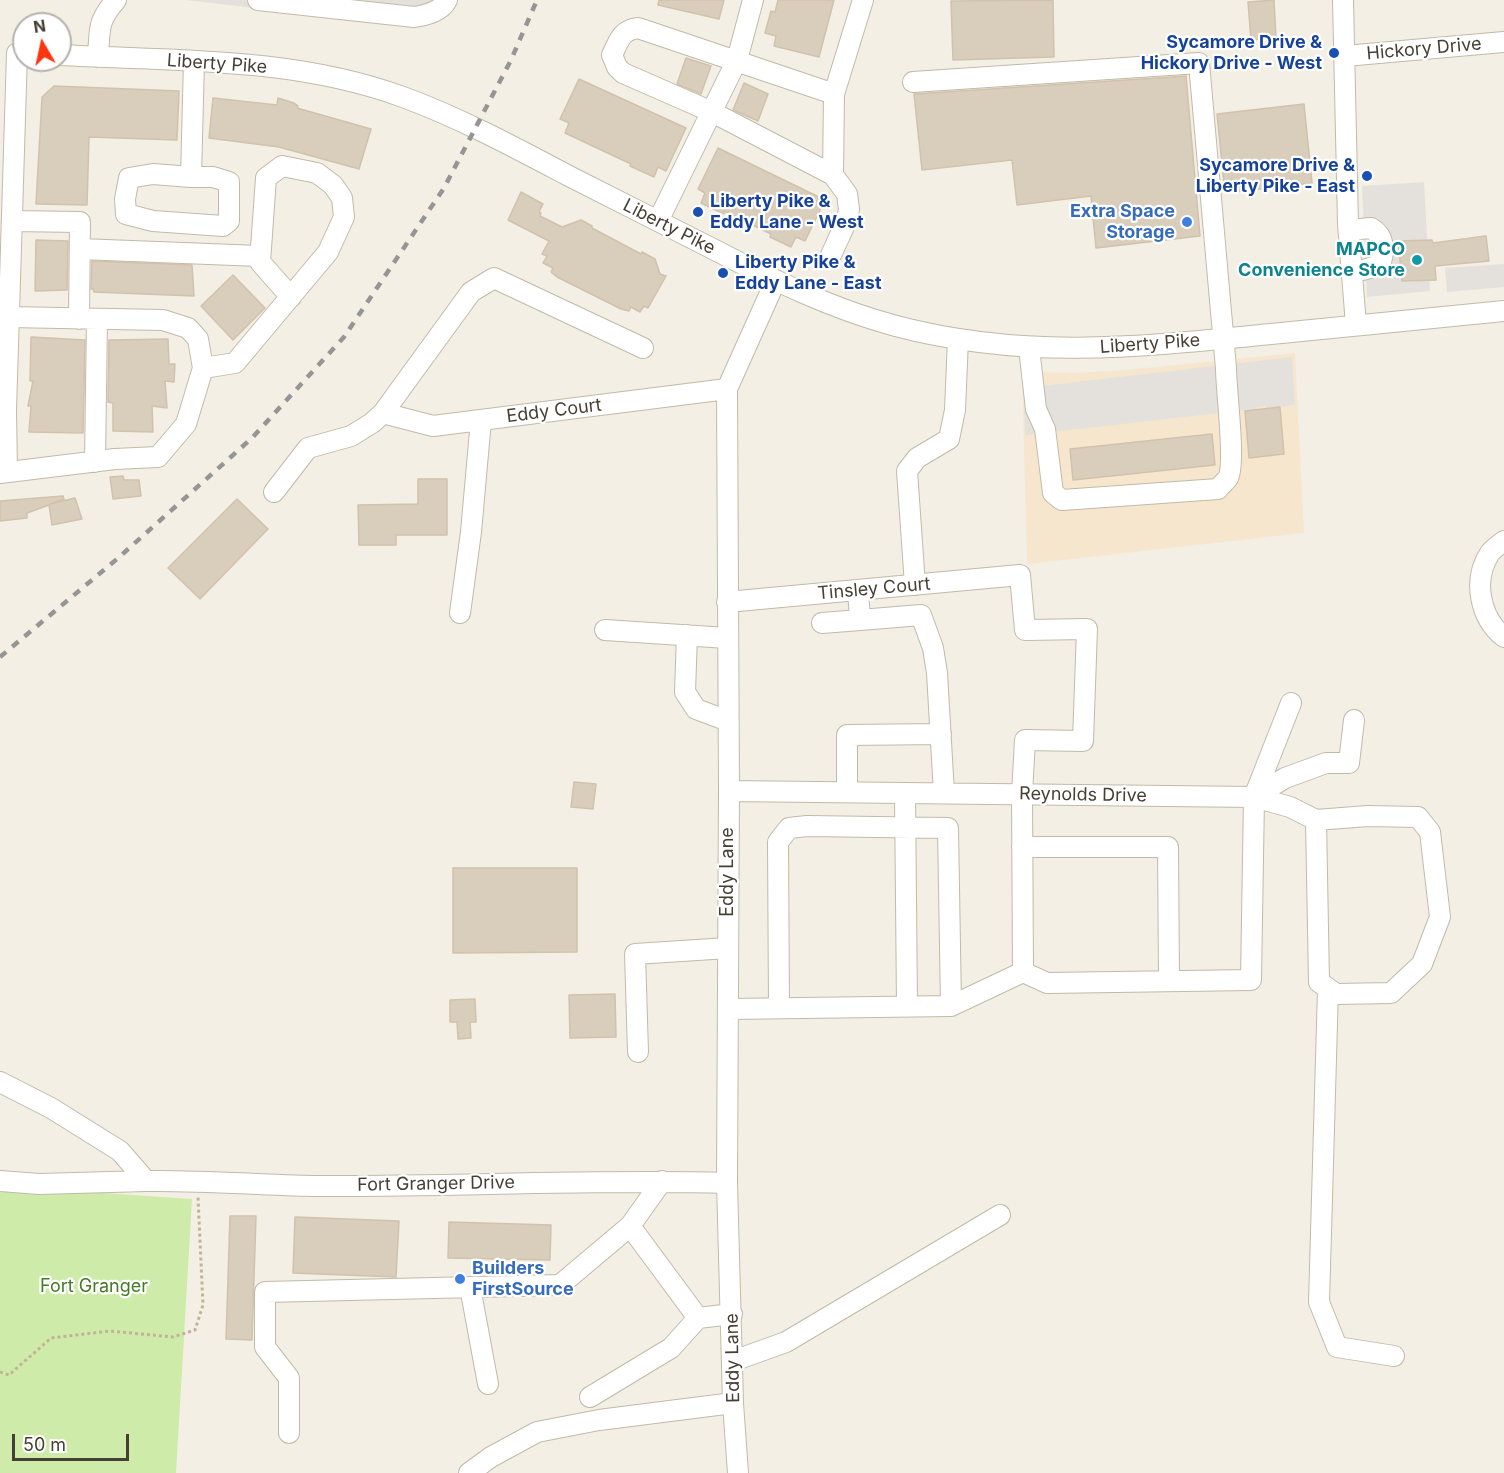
<!DOCTYPE html>
<style>
body{margin:0}
#map{position:relative;width:1504px;height:1473px;overflow:hidden;background:#f3efe4;font-family:Inter,sans-serif}
canvas{display:block}
.north{position:absolute;left:12px;top:12px;width:60px;height:60px;box-sizing:border-box;background:#fff;border:2px solid #b5b2ae;border-radius:50%;rotate:351deg;font-size:16px;font-weight:700;line-height:24px;text-align:center;color:#463f34}
.north::after{content:'';display:block;margin:auto;width:21px;height:27px;background:#ff3410;clip-path:polygon(50% 0,100% 100%,50% 72%,0 100%)}
.scale{position:absolute;left:12px;top:1434px;width:117px;height:27px;box-sizing:border-box;border:3px solid #463f34;border-top:0;padding-left:8px;font-size:18px;line-height:21px;white-space:nowrap;color:#463f34;-webkit-text-stroke:4px #fff;paint-order:stroke}
</style>
<div id="map">
<canvas width="1504" height="1473"></canvas>
<div class="north">N</div>
<div class="scale">50 m</div>
</div>
<script>
const c = document.querySelector('canvas').getContext('2d');
c.lineJoin = 'round';
function paint(path, color) {
  c.fillStyle = color;
  c.fill(path, 'evenodd');
}
function stroke(path, color, width, dash) {
  c.strokeStyle = color;
  c.lineWidth = width;
  c.lineCap = dash ? 'butt' : 'round';
  c.setLineDash(dash || []);
  c.stroke(path);
}
function write(font, color, halo, rows, align = 'center') {
  c.font = font + ' Inter,sans-serif';
  c.lineWidth = 4.5;
  c.setLineDash([]);
  c.textBaseline = 'middle';
  c.strokeStyle = halo;
  c.fillStyle = color;
  for (const [text, x, y, turn = 0] of rows) {
    c.save();
    c.translate(x, y);
    c.rotate((+turn || 0) * Math.PI / 180);
    c.textAlign = isNaN(turn) ? turn : align;
    if (halo) c.strokeText(text, 0, 0);
    c.fillText(text, 0, 0);
    c.restore();
  }
}
paint(new Path2D(`
 M1295 353 1304 533 1027 564 1022 371 1071 373 1125 370Z`), '#f7e6ce');
paint(new Path2D(`
 M0 1186 192 1199 176 1473H0Z`), '#ceebaa');
paint(new Path2D(`
 M185 0H457L450 10 401 25Z
 M1424 182 1430 291 1367 297 1362 186Z
 M1504 264V287L1447 292 1445 268Z
 M1292 357 1295 405 1266 408V406L1256 407V409L1025 435 1024 388Z`), '#e4e1dd');
const building = new Path2D(`
 M659 0H724L719 19 658 5Z
 M778 0H834L819 57 774 46 776 36 765 33 771 11 775 12Z
 M1053 0 1054 57 953 60 951 1Z
 M1274 0 1276 38 1251 40 1248 2Z
 M686 58 711 66 701 94 677 84Z
 M1186 76 1200 236 1096 248 1091 196 1017 205 1012 160 922 170 914 94Z
 M579 79 686 128 666 171 658 167 654 177 630 166 631 164 565 133 569 123 560 119Z
 M744 83 768 94 758 121 733 110Z
 M54 86 179 91 177 140 89 137 87 205 36 204 42 97Z
 M213 98 277 105 278 98 294 103 298 106 297 108 371 129 359 169 279 147 209 138Z
 M1304 104 1312 183 1225 193 1217 114Z
 M718 148 825 200 805 241 796 237 791 247 770 237 771 234 724 211V214L701 203 705 193 698 189Z
 M521 192 543 204 539 212 541 213 540 216 562 227 581 220 592 226V228L641 254 642 252 655 259 660 274 666 276 648 308 644 306 640 312 631 307 629 311 621 309 557 277 551 272 553 268 543 263 547 256 542 254 549 241 508 220Z
 M1486 236 1489 261 1435 266 1436 280 1402 281 1398 241 1432 240 1433 243Z
 M36 240 68 241 67 290 35 291Z
 M92 261 192 265 194 296 94 292 93 289H91Z
 M233 275 265 308 233 340 201 306Z
 M31 337 85 340 83 433 29 432 31 406H28L33 381H30Z
 M168 339 169 364H175L174 382 165 381 167 408 152 406 153 432 113 431V403L108 402 109 340Z
 M1280 407 1284 454 1249 458 1245 411Z
 M1212 434 1215 465 1073 480 1070 449Z
 M123 476 124 480H139L141 496 113 499 110 477Z
 M418 479H447V535H396V545H359L358 505 418 504Z
 M63 496 64 499 50 504 75 498 82 519 52 525 49 505 27 513V518L0 521V501Z
 M237 499 268 529 200 599 168 568Z
 M574 782 596 784 593 809 571 807Z
 M453 868H577V952L453 953Z
 M615 994 616 1037 570 1038 569 995Z
 M475 999 476 1022H470L471 1038 458 1039 457 1022H450V1000Z
 M230 1216H256L252 1340 226 1339Z
 M295 1217 399 1221 396 1277 293 1273Z
 M449 1222 551 1225 550 1260 448 1258Z`);
paint(building, '#d9cdbc');
stroke(building, '#d1c2ac', 1.5);
const minor = new Path2D(`
 M258 0 414 17C426 15 441 12 447 0
 M1343 0 1348 224 1356 325
 M60 55C175 61 294 57 403 97 460 118 514 147 567 175 616 200 666 225 715 250 773 280 832 309 896 326 1025 360 1140 347 1271 334 1349 326 1426 319 1504 311
 M1345 56 1504 42
 M98 57C100 29 97 22 116 0
 M913 82 1199 63 1226 368C1226 391 1236 463 1228 478 1225 482 1221 485 1218 489L1062 500 1053 493 1045 429 1036 409 1029 348
 M833 175 712 112 623 73 617 67 612 55C619 41 621 30 638 28L834 94
 M191 177H213L229 182V221L223 226 153 221 126 214 125 199 129 178 153 174 191 177 194 61
 M12 221 80 222 79 319
 M658 221 737 60 753 0
 M1349 230 1371 228C1385 236 1385 251 1380 265L1363 270H1352
 M80 249 260 256
 M831 255 847 220 849 209 847 194 833 175 834 94 863 0
 M203 368 235 363 328 252 344 217 342 198 333 185 317 173 282 166 266 178 260 262 291 297
 M383 413 433 426 727 389
 M95 462 97 319
 M7 472 6 410 17 53
 M0 473 115 459 158 457 186 424 203 368 198 339 188 328 163 320 9 317
 M274 492 308 448 351 436 372 423 383 413 471 292 494 278 643 348
 M1504 541C1500 544 1493 549 1490 553 1472 580 1480 618 1504 637
 M915 585 907 471 917 458 949 439 955 410 958 339
 M858 590 860 620 921 615 933 648 937 673 944 793
 M727 602 1020 575 1025 630 1087 629 1083 741 1025 740 1022 794 1023 972 1047 983 1251 980 1254 797 1291 703
 M460 613 471 532 481 420
 M822 623 860 620
 M605 630 727 638
 M687 635 685 692 696 709 728 721
 M729 791 1254 797 1290 807 1316 820 1368 816 1418 817 1430 832 1440 917 1422 964 1391 993 1336 994 1319 982 1316 820
 M847 792V735L941 734
 M905 793 907 1006
 M1254 797 1285 778 1326 763H1349L1354 720
 M1022 847H1168L1169 980
 M1328 989 1319 1302 1337 1347 1394 1356
 M779 1008 778 842 789 828 807 826 948 828 951 1006
 M728 1009 951 1006 1023 972
 M638 1052 635 954 728 948
 M0 1082 51 1108 120 1151 146 1181C202 1180 258 1185 314 1186 452 1187 589 1179 727 1183
 M0 1181 39 1184 146 1181
 M662 1181 630 1226 698 1318
 M470 1287 488 1384
 M733 1361 786 1342 1000 1215
 M590 1397 671 1348 698 1318 732 1314
 M289 1433V1378L265 1347V1292L560 1285 630 1226
 M469 1473 491 1457 537 1432 599 1420 733 1403
 M738 1473 733 1403 727 1183 729 791 727 389 775 282`);
stroke(minor, '#c2baa9', 22);
stroke(new Path2D(`
 M0 1372 9 1375 51 1338 110 1331 173 1337 195 1330 203 1305 198 1197`), '#c2b397', 3, [3, 3]);
stroke(minor, '#fff', 20);
stroke(new Path2D(`
 M0 657 117 559 252 438 344 337 444 188 511 60 537 0`), '#959595', 4.5, [8, 8]);
for (const [x, y, r, color] of [
 [1334,53,6,"#1a4fb4"],
 [1367,176,6,"#1a4fb4"],
 [698,212,6,"#1a4fb4"],
 [1187,222,6,"#3f7fe0"],
 [1417,260,6,"#0f9aa8"],
 [723,273,6,"#1a4fb4"],
 [460,1279,6,"#3f7fe0"]
]) {
  const dot = new Path2D();
  dot.arc(x, y, r, 0, 2 * Math.PI);
  c.fillStyle = color;
  c.fill(dot);
  stroke(dot, '#fff', 2);
}
write('bold 18px', '#164399', '#fff', [
 ["Sycamore Drive &",1322,43],
 ["Hickory Drive - West",1322,64],
 ["Sycamore Drive &",1355,166],
 ["Liberty Pike - East",1355,187],
 ["Liberty Pike &",710,202,"left"],
 ["Eddy Lane - West",710,223,"left"],
 ["Liberty Pike &",735,263,"left"],
 ["Eddy Lane - East",735,284,"left"]
], 'right');
write('18px', '#463f34', '#fff', [
 ["Hickory Drive",1424,49,-5],
 ["Liberty Pike",217,64,4],
 ["Liberty Pike",669,227,27],
 ["Liberty Pike",1150,344,-4],
 ["Eddy Court",554,411,-7],
 ["Tinsley Court",874,589,-5],
 ["Reynolds Drive",1083,795,1],
 ["Eddy Lane",728,872,-90],
 ["Fort Granger Drive",436,1184,-1],
 ["Eddy Lane",733,1358,-91]
]);
write('bold 18px', '#366cbe', '#fff', [
 ["Extra Space",1175,212],
 ["Storage",1175,233],
 ["Builders",472,1269,"left"],
 ["FirstSource",472,1290,"left"]
], 'right');
write('bold 18px', '#0d838f', '#fff', [
 ["MAPCO",1405,250],
 ["Convenience Store",1405,271]
], 'right');
write('18px', '#457b24', '#fff', [
 ["Fort Granger",94,1287]
]);
</script>
